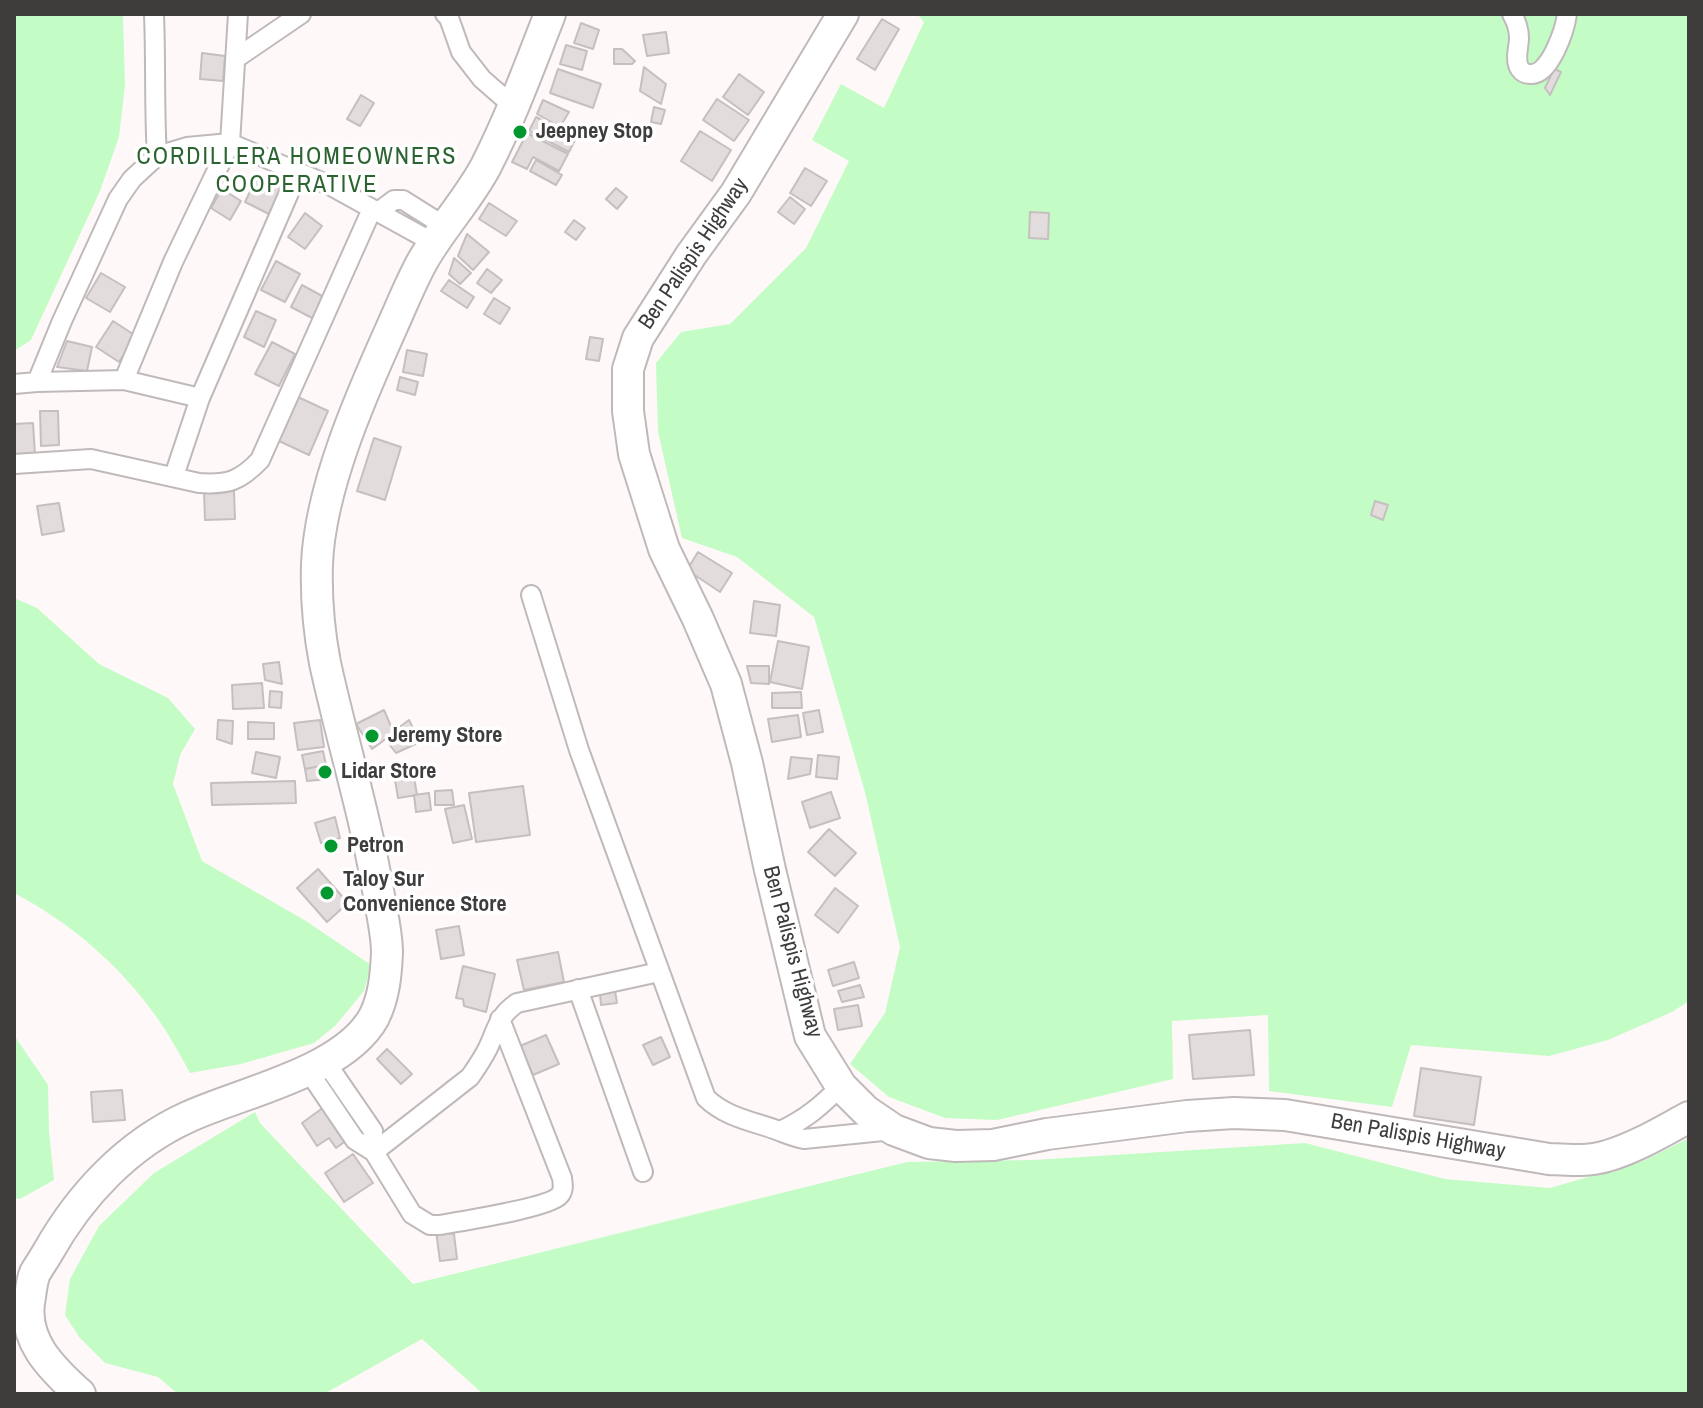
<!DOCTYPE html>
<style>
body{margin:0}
#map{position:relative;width:1703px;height:1408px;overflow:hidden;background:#fff8f9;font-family:"Archivo Narrow",sans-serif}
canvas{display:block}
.frame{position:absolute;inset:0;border:16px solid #3f3c3c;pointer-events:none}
</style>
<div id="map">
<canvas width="1703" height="1408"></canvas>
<div class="frame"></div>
</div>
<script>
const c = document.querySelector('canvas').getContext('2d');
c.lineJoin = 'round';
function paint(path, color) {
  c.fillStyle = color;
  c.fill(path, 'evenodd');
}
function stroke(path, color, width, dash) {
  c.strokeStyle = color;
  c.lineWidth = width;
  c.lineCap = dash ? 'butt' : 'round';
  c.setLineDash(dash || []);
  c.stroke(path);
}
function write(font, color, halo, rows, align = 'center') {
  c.font = font + ' "Archivo Narrow",sans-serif';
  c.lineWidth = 7;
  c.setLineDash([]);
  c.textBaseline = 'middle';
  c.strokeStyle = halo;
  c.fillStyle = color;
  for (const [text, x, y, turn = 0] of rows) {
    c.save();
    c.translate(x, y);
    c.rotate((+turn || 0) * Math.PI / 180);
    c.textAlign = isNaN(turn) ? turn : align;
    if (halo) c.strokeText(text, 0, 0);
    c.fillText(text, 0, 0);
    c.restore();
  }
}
paint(new Path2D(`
 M14 14H123L125 85 119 137 100 191 31 340 14 351Z
 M917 14H1689V1001L1672 1012 1608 1040 1549 1056 1411 1045 1392 1107 1269 1091 1268 1015 1172 1021 1173 1079 997 1120 945 1118 889 1097 850 1064 885 1013 900 947 865 792 814 617 737 557 682 538 658 432 656 363 681 332 730 324 806 248 849 161 812 140 841 84 884 108 924 22Z
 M14 598 37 608 99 664 168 698 195 729 180 755 173 784 202 861 306 921 371 965 364 991 335 1026 314 1043 241 1064 190 1073C180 1055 170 1036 158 1019 121 966 71 923 14 893Z
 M14 1035 48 1085 49 1131 54 1180 20 1199 14 1198Z
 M255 1112 260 1123 413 1284 907 1162 1033 1160 1305 1143 1445 1179 1550 1188 1643 1161 1689 1138V1394H483L422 1339 324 1394H178L158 1377 105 1363 79 1337 65 1315 70 1279 99 1226 154 1173Z`), '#c4fcc6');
const building = new Path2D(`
 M882 19 899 29 875 70 857 59Z
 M581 23 599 30 593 49 574 43Z
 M666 32 669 53 647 56 643 35Z
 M566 45 587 51 582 70 560 64Z
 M614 49H622L635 61 632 64H614Z
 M202 53 225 56 223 81 200 79Z
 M644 67 666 84 661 104 640 91Z
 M558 69 601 84 593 108 550 93Z
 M1554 69 1561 72 1550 95 1545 88Z
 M739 74 764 92 748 115 723 97Z
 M361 95 374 103 360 126 347 119Z
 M717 99 749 120 734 141 703 120Z
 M543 100 569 112 560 127 537 114Z
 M654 107 665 110 661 124 651 122Z
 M536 117 576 138 569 152 529 131Z
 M700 131 731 150 712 181 681 161Z
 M527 133 568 154 559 171 533 157 527 169 512 162Z
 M536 160 562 175 556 185 530 171Z
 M805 168 827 181 811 206 790 193Z
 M258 175 283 188 269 214 245 202Z
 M616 188 627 197 617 209 606 199Z
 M222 189 241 201 230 220 211 208Z
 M790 197 805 209 794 224 778 212Z
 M489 203 517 221 506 236 479 219Z
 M1030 212 1049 213 1048 239 1029 238Z
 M305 213 322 226 305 249 288 237Z
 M574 220 585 228 576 240 565 232Z
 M467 234 489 252 473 270 458 256Z
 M454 258 471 273 460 284 449 274Z
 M276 261 300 274 285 302 261 290Z
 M487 269 502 280 491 293 477 283Z
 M101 273 125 287 110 312 86 298Z
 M449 280 474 297 467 308 441 291Z
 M302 285 324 297 312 318 291 307Z
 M494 298 510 308 500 324 484 314Z
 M256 311 276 320 264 347 244 337Z
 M113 321 136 336 119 362 96 347Z
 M590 337 603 339 599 361 586 359Z
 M67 341 92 347 87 371 57 367Z
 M272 342 295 354 279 386 255 374Z
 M407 350 427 354 423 376 403 372Z
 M400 377 418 382 415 395 397 390Z
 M298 397 328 411 309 455 279 441Z
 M40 411H58L59 445 41 446Z
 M33 423 35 455 14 456V424Z
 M374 438 401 447 385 500 357 491Z
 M234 491 235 519 205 520 204 492Z
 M1375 501 1388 505 1383 520 1371 515Z
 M59 503 64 531 42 535 37 506Z
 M698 552 732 573 720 592 687 570Z
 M754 601 780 605 776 636 750 633Z
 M778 641 809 647 802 689 770 682Z
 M279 662 282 684 265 680 263 664Z
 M747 666H769V684L751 683Z
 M262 683 264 708 233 709 232 685Z
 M270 691 282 692 281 708 269 707Z
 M801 692 802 708H772V693Z
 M384 710 394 733 372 749 356 724Z
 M819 710 823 732 807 735 803 713Z
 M798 715 801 737 772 742 768 719Z
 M218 720 233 721 232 744 217 739Z
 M320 720 324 747 298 750 294 723Z
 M409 720 420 742 396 753 389 744 401 736 398 728Z
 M248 722 274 723V739H248Z
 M323 751 326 765 305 769 302 755Z
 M256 752 280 757 276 778 252 773Z
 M818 755 839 757 837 779 816 777Z
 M791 757 812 759 810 774 788 779Z
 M326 765 329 779 307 781 305 769Z
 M414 777 417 795 398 798 395 780Z
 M295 781 296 803 212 805 211 783Z
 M523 786 530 835 476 842 469 793Z
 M452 790 454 805H435V791Z
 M831 792 840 818 810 828 802 802Z
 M429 793 431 810 416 812 414 795Z
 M464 805 472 839 453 843 445 809Z
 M335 817 340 838 321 843 315 823Z
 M829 829 856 853 835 876 808 852Z
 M318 869 348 903 327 922 297 888Z
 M835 888 858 906 838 933 815 915Z
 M459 926 464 955 441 959 436 930Z
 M558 952 564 982 524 990 517 960Z
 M854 962 859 978 833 986 828 970Z
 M463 966 495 974 486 1012 464 1006 463 999 456 998Z
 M860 985 864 997 842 1002 838 991Z
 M615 991 617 1003 601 1005 600 994Z
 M858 1005 862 1026 838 1030 834 1009Z
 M1250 1030 1254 1075 1193 1079 1189 1035Z
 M546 1035 559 1064 533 1075 520 1046Z
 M661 1037 670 1057 653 1065 643 1045Z
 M387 1049 412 1074 401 1084 377 1059Z
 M1421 1068 1481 1077 1474 1125 1414 1116Z
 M122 1090 125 1120 93 1122 91 1092Z
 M324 1107 347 1140 336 1148 329 1138 317 1146 302 1123Z
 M353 1154 373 1183 344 1202 325 1173Z
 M436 1231 454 1234 457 1259 440 1261Z`);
paint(building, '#e2dcdd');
stroke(building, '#c5bfc0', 2);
const minor = new Path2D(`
 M154 14C156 62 154 109 157 156
 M445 14 449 18 461 52 482 79 513 106
 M1512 14C1516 21 1519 30 1519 38 1519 47 1514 60 1520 69 1522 72 1526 74 1530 74 1550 76 1565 29 1567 14
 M235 59 301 14
 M378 212 394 200H403L446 227
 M124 380 173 262 230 143 238 14
 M37 382 62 321 118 199 132 179 157 156 187 147 230 143 331 186 434 243
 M14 384 37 382 124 380 200 398 298 172
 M14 464 91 459 199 483C228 485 240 481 260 460L372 209
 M174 476 200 398
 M531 595 579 750 706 1098C727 1118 753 1121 779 1131 787 1134 794 1137 804 1139L893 1130
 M578 989 643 1172
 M325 1061 373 1131 372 1149
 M307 1069 355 1140 374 1152 412 1214 430 1225H440C461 1221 547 1208 559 1196 564 1191 563 1185 562 1178L500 1019
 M780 1131C805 1120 822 1105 841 1086
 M374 1152 470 1077C477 1067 483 1058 488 1048 497 1029 498 1016 517 1003L659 972`);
const primary = new Path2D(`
 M843 14 736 193 691 255 638 338 628 369V411L634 454 664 549 698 619 726 684 747 763 770 870 810 1036 841 1086 866 1111 894 1130 929 1143 956 1146 993 1145 1047 1134 1187 1116 1234 1113 1285 1115 1549 1159C1568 1160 1588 1162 1607 1156 1635 1148 1663 1131 1689 1117
 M80 1394C51 1368 21 1339 30 1297 31 1289 32 1280 35 1273 39 1266 44 1259 48 1252 80 1195 128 1144 188 1117 242 1092 344 1072 374 1017 384 997 386 975 387 953 387 934 382 914 379 896 366 817 342 741 325 663 319 632 316 596 317 564 320 489 360 398 391 329 401 307 410 284 422 262 441 228 468 200 486 166 511 117 530 65 550 14`);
stroke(minor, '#c0b9ba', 22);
stroke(primary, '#c0b9ba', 34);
stroke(minor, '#fff', 18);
stroke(primary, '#fff', 30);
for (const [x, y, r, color] of [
 [520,132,8,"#03972f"],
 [372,736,8,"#03972f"],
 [325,772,8,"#03972f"],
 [331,846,8,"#03972f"],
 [327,893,8,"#03972f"]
]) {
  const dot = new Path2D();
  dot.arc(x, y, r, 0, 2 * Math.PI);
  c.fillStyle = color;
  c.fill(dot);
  stroke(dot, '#fff', 3);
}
write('bold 22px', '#3f3c3c', '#fff', [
 ["Jeepney Stop",536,132],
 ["Jeremy Store",388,736],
 ["Lidar Store",341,772],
 ["Petron",347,846],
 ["Taloy Sur",343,880],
 ["Convenience Store",343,905]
], 'left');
write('22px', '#3f3c3c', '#fff', [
 ["Ben Palispis Highway",694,254,-56],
 ["Ben Palispis Highway",792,952,75],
 ["Ben Palispis Highway",1418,1137,10]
]);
c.letterSpacing = '2px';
write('24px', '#2b6431', '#fff', [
 ["CORDILLERA HOMEOWNERS",297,158],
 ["COOPERATIVE",297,186]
]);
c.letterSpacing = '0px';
</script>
